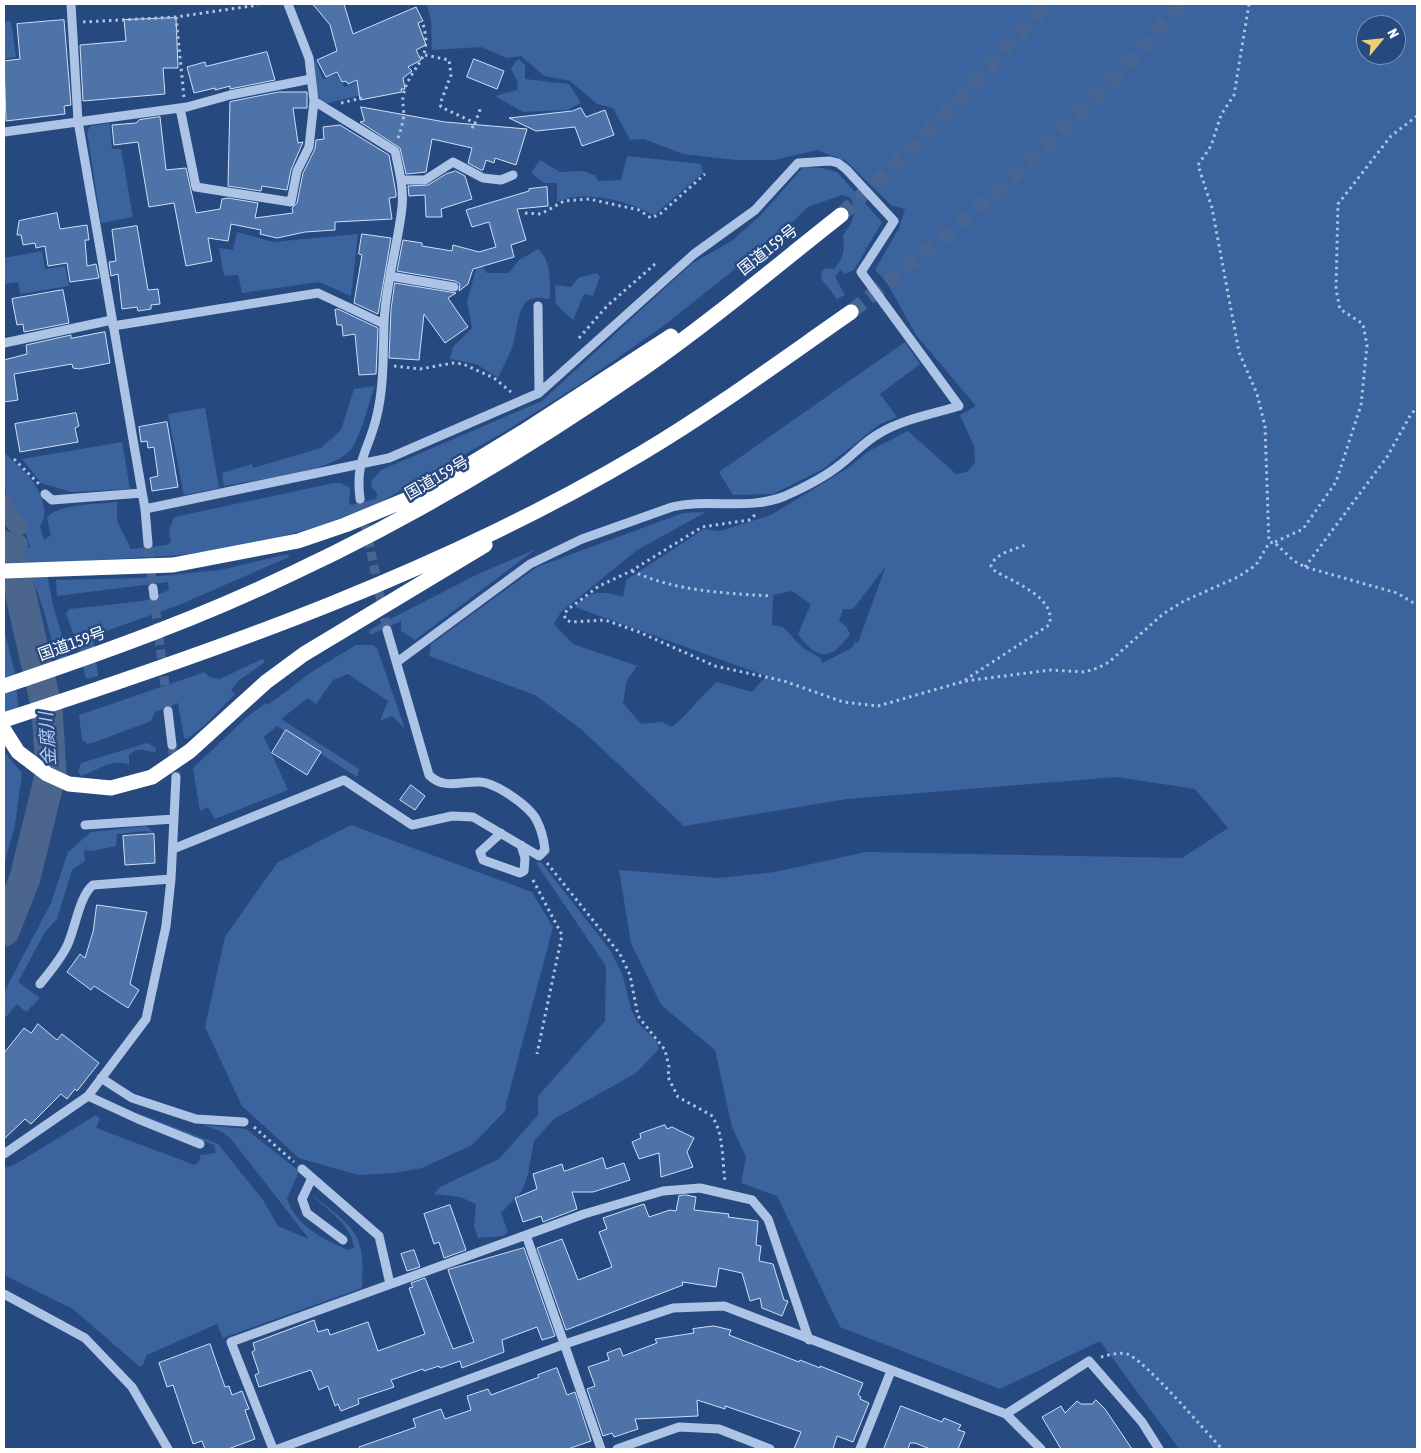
<!DOCTYPE html>
<meta charset="utf-8">
<style>
body{margin:0}
#map{position:relative;width:1421px;height:1453px;overflow:hidden;background:#264a80;font-family:"Asap Condensed",sans-serif}
canvas{display:block}
.frame{position:absolute;inset:0;border:5px solid #fff;pointer-events:none}
.north{position:absolute;left:1356px;top:15px;width:50px;height:50px;box-sizing:border-box;background:#264a80;border:1px solid #7d92b3;border-radius:50%;rotate:62deg;font-size:14px;font-weight:700;line-height:20px;text-align:center;color:#fff}
.north::after{content:'';display:block;margin:auto;width:18px;height:22px;background:#efd072;clip-path:polygon(50% 0,100% 100%,50% 72%,0 100%)}
</style>
<div id="map">
<canvas width="1421" height="1453"></canvas>
<div class="frame"></div>
<div class="north">N</div>
</div>
<script>
const c = document.querySelector('canvas').getContext('2d');
c.lineJoin = 'round';
function paint(path, color) {
  c.fillStyle = color;
  c.fill(path, 'evenodd');
}
function stroke(path, color, width, dash) {
  c.strokeStyle = color;
  c.lineWidth = width;
  c.lineCap = dash ? 'butt' : 'round';
  c.setLineDash(dash || []);
  c.stroke(path);
}
function write(font, color, halo, rows, align = 'center') {
  c.font = font + ' "Asap Condensed","Noto Sans JP",sans-serif';
  c.lineWidth = 5;
  c.setLineDash([]);
  c.textBaseline = 'middle';
  c.strokeStyle = halo;
  c.fillStyle = color;
  for (const [text, x, y, turn = 0] of rows) {
    c.save();
    c.translate(x, y);
    c.rotate((+turn || 0) * Math.PI / 180);
    c.textAlign = isNaN(turn) ? turn : align;
    if (halo) c.strokeText(text, 0, 0);
    c.fillText(text, 0, 0);
    c.restore();
  }
}
paint(new Path2D(`
 M431 4H1417V1449H1179L1100 1341 1000 1389 840 1327 777 1196 741 1183 746 1157 732 1127 715 1050 661 1005 631 943 619 870 719 878 775 872 866 852 1182 858 1228 828 1195 789 1117 777 847 799 684 826 582 730 535 695 429 656 431 644 537 567 683 513 706 512 637 550 561 612 554 624 573 644 637 666 627 680 623 703 641 724 662 722 672 727C690 713 700 696 717 682L752 692 766 676 575 607C588 589 605 591 623 597L626 580 704 529 720 531 771 515 848 468 869 451 908 431 956 474 967 472 975 463 974 446 960 415 976 406 916 335 886 281 875 270 899 228 905 209 891 205 846 161 817 150 774 160H736L683 154 644 139 630 140 613 108 597 104 570 81 544 76 521 56 507 58 481 47 432 50 431 21 427 5ZM1366 25H1396V55H1366ZM886 566 858 643 855 641 853 647 823 663 820 658 803 648 783 627 772 625 773 595 792 591 811 604 798 634C817 661 831 661 850 634L846 626 839 621 843 609H853Z
 M11 21 16 57 4 59V22Z
 M519 59 525 65V79L569 84 581 103 567 110 523 112 495 96 517 90 518 82 511 69 516 61Z
 M315 60 323 79 336 74 345 87 380 72 362 95 324 104C313 95 317 75 313 62Z
 M110 123 112 149H121L133 217 101 223 87 131 91 126Z
 M627 156 701 164 703 173 654 215C627 201 586 189 557 202V183H544L531 173 540 160 560 172 584 171 596 176 598 181 621 180Z
 M803 167 822 168 837 172 882 222 854 270 845 274 840 270 835 277 845 295 837 299 822 280 821 273 825 268 834 269C844 258 845 249 843 235 853 222 857 214 851 198L842 195 808 207 783 231 662 327 579 385 504 432 377 504 320 526 255 544 184 555 45 563 53 605 68 657 57 662 44 611 22 550 30 547 24 528 14 514 4 488V451C12 462 24 469 31 479 41 492 50 513 40 526L44 540 51 535 47 518C55 504 100 504 117 502V521L131 549 167 545 171 542 169 530 174 517 334 483H341L350 488 349 504 352 505 375 499 378 495 371 486 372 480 381 470 542 401 691 264 733 240 761 215Z
 M237 232 273 242 358 234 351 296 319 282 242 293 238 275 224 276 219 248 233 250Z
 M538 249C552 261 550 282 550 299 545 299 539 297 534 298 517 300 517 333 513 345 509 356 503 367 498 378L476 364 450 359 453 347 472 328 467 302 478 261 487 273H509L519 260Z
 M42 251 45 269 65 266 69 286 20 294 18 282 4 284V258Z
 M597 273 600 277 593 296 584 294 573 320 556 304 555 285 571 287 578 278Z
 M905 342 920 364 880 394 897 417 880 424 823 469 773 494 733 495 719 472Z
 M375 386C369 402 361 435 352 448 336 472 254 480 224 486L222 473 252 464 253 468 321 448 341 430 354 389Z
 M205 408 219 488 184 495 168 414Z
 M122 442 130 489 71 492 41 483 22 459Z
 M536 549 415 640 401 631V621L370 635 369 630 476 575Z
 M288 554 289 557 179 605 98 634 94 642 98 676 86 679 79 649 66 614 69 609 144 601 169 590 168 582 57 596 56 580 140 578 220 570Z
 M4 629 14 669 20 722 4 713Z
 M356 645H373L377 648 405 729 392 716 380 721 388 701 348 674 333 680 316 704 308 698 281 719 359 769 357 777 277 726 264 737 288 790 215 819 208 807 200 811 193 768 248 716 266 703 268 705 313 671Z
 M262 659 265 662 238 681 231 690 235 694 203 727 187 739 184 738 178 703 155 712 151 721 95 742 87 744 82 740 79 715 205 672 209 677 220 679Z
 M147 743 156 748 155 752C143 751 139 746 129 755V765C113 757 97 771 81 776L78 772 81 763Z
 M4 752 22 773 15 825 4 865Z
 M351 825 532 892 553 927 506 1104V1110L472 1145 422 1168 394 1173 358 1175 299 1158 242 1106 205 1027 225 937 277 863Z
 M146 826 154 833 146 831 117 834 116 846 92 851 84 850 85 861 72 870 57 919 45 932 18 982 40 998 26 1012 17 1004 4 1019V992L51 903 68 852 91 832Z
 M541 862 610 950 623 976 631 1009 638 1023 656 1041 659 1049 636 1073 554 1119 534 1141 528 1174 522 1191 501 1213 508 1232 503 1236 478 1238 474 1226 476 1204 460 1197 434 1194 440 1187 499 1159 538 1115V1096L605 1021 606 966 536 863Z
 M132 1111 218 1144 263 1200 278 1226 309 1239 231 1139 222 1132 204 1125 246 1129 299 1171 287 1199C297 1227 322 1238 348 1250L354 1248C353 1226 326 1209 311 1194 354 1228 366 1232 362 1288L223 1338 217 1324 147 1355 143 1365 140 1367 73 1309 4 1275V1168L14 1165 96 1115 100 1119 96 1128 195 1165 200 1160V1155L216 1153 214 1145Z`), '#3b639d');
stroke(new Path2D(`
 M4 503 8 516 19 527
 M6 550 19 544`), '#4b658d', 18);
stroke(new Path2D(`
 M4 546 17 579 47 709 51 772 25 878 4 931`), '#4b658d', 31);
const building = new Path2D(`
 M313 4H344L353 34 416 7 423 21 418 23 426 45 416 50 421 60 408 67 412 71 403 78 405 89H401L402 92 360 100 357 80 348 84 346 81 342 82 337 72 326 77 317 60 337 51 330 25Z
 M176 18 178 68H163L165 94 83 101 80 45 126 41 124 20Z
 M64 20 71 105 64 106 65 114 6 121 4 61 20 59 17 24Z
 M267 52 275 80 230 89V86L215 90V88L194 93 187 67 205 62 206 66Z
 M474 59 504 71 497 89 467 77Z
 M279 92H307V108H293L298 143 303 142 291 170 287 190 262 186 261 191 228 186 230 102Z
 M361 107 445 122 527 129 516 165 495 158 494 163 486 160 483 170H481L468 163 472 148 432 139 426 172 406 174 400 148 360 122 364 121Z
 M581 108 586 117 605 110 614 135 582 146 575 127 536 131 509 118 572 111Z
 M160 117 166 170 186 168 196 213 220 209 222 199 228 198 258 203 255 218 293 213 292 208 297 203 303 173 315 149 316 140 324 139 323 127 340 125 389 155 396 193V197L389 198 392 219 335 222V230L305 232 277 238 260 234 261 230 231 224 228 241 208 238 212 261 186 266 174 203 149 207 138 142 114 145 112 125 136 123 139 120Z
 M456 171 465 176 472 199 441 209 442 217H426L425 195 409 196 408 186 428 185 446 174Z
 M547 187 548 206 517 209 526 240 511 245 514 257 473 269 468 284 459 291 460 284 455 281 397 271 403 240 422 243V246L452 251 453 245 479 252 496 247 489 222 472 227 466 210 529 191V189Z
 M57 213 60 229 87 225 89 240H85L87 266 96 264 99 278 70 282 67 263 48 266 45 246 36 248 35 243 23 245 21 235H17L19 221Z
 M137 226 148 290 158 289 160 304 151 305V309L138 311 137 307 122 309 118 274 111 276 109 262 116 261 112 230Z
 M362 234 391 238 378 314 354 303 362 255 359 254Z
 M395 283 456 293 448 298 468 327 445 343 424 314 419 360 389 358 391 310Z
 M63 290 69 323 24 332 23 324 17 325 12 299Z
 M338 309 378 328 376 374 359 375 355 334 343 336 342 325H337L335 310Z
 M105 332 110 363 79 369 73 368 72 364 14 374 18 400 4 402V360L27 354 26 345 71 335V338Z
 M76 413 79 426 75 428 78 442 20 452 15 424Z
 M167 422 178 487 152 491 150 478 158 476 154 447 148 448 147 441 141 442 139 427Z
 M286 730 321 752 307 775 272 753Z
 M411 785 425 796 415 810 400 800Z
 M154 834 155 863 125 865 123 836Z
 M97 905 147 912 130 984 139 990 128 1008 94 986 91 990 67 972 80 954 85 958 93 932Z
 M38 1024 57 1040 62 1034 99 1063 77 1091 75 1089 67 1099 61 1094 31 1124 25 1119 4 1139V1053L24 1028 31 1033Z
 M665 1125 667 1129 672 1127 694 1138 687 1152 693 1167 661 1177 659 1153 639 1159 632 1142 641 1138 640 1134Z
 M603 1158 606 1169 624 1163 630 1180 593 1192H572L577 1209 543 1222 541 1216 523 1222 515 1198 537 1189 533 1174 562 1164 564 1171Z
 M686 1195 696 1197 694 1210 729 1214 728 1217 758 1221 756 1245 761 1246 759 1261 773 1264 784 1300 788 1301 782 1316 762 1308 760 1298 750 1301 742 1273 719 1268 716 1287 682 1282 683 1285 566 1330 537 1248 562 1239 578 1280 612 1267 599 1232 607 1229 603 1218 644 1204 649 1217 670 1210 676 1211 679 1196Z
 M450 1205 466 1250 444 1258 439 1242 434 1244 424 1214Z
 M524 1248 555 1336 542 1340 537 1327 502 1340 504 1352 462 1368 460 1361 440 1368 439 1366 424 1371 423 1369 391 1380 394 1387 358 1399 359 1404 341 1411 338 1404 335 1406 328 1386 319 1390 311 1370 259 1387 255 1375 259 1373 252 1352 255 1350 253 1343 314 1320 318 1332 328 1329 330 1335 368 1322 378 1351 425 1334 409 1288 413 1287 411 1283 425 1278 453 1349 474 1342 448 1270Z
 M414 1250 420 1267 407 1271 401 1254Z
 M714 1326 731 1330 729 1335 799 1362 800 1360 820 1368V1366L863 1383 858 1395 861 1397 860 1399 869 1403 853 1442 837 1436 833 1449H794L801 1432 725 1406V1409L697 1400 698 1416 635 1419 638 1429 614 1437 612 1433 603 1436 587 1389 595 1386 588 1367 609 1360 607 1353 620 1348 623 1356 657 1343 655 1339 694 1333 693 1329Z
 M210 1344 225 1387 229 1386 232 1395 242 1391 249 1409 245 1410 255 1439 228 1449H205L202 1441 193 1444 173 1385 167 1387 159 1363Z
 M557 1368 567 1395 575 1392 591 1441 568 1449H360L359 1447 416 1427 413 1419 441 1409 445 1419 471 1410 467 1396 488 1389 491 1395 539 1377 538 1375Z
 M1096 1400 1105 1409 1132 1449H1061L1042 1417 1061 1406 1065 1413 1077 1401 1081 1404H1092Z
 M901 1406 942 1422 944 1418 961 1425 958 1430 965 1432 958 1449H930L915 1443H910L908 1449H884Z`);
paint(building, '#4e73a8');
stroke(building, '#d0dff5', 1);
stroke(new Path2D(`
 M360 499 387 630
 M148 544 153 588
 M154 596 168 711
 M172 745 176 777`), '#476593', 9, [9, 4.5]);
stroke(new Path2D(`
 M841 215 918 142 1048 4
 M851 312C903 270 956 228 1006 183 1068 127 1126 66 1182 4`), '#476593', 15, [15, 8]);
stroke(new Path2D(`
 M1249 4 1234 95 1221 115 1211 146 1198 165 1212 208 1239 352 1257 394 1265 426 1269 543
 M176 17 184 97
 M83 22 176 17 258 5
 M425 55 449 60 451 75 440 104 441 107 475 123 481 107
 M341 103 362 98
 M472 128 475 123
 M398 138C400 132 402 126 403 120 405 112 402 104 403 96 410 64 434 62 423 24
 M525 213 541 214 564 201 589 199 639 210 651 218 660 214 705 174
 M579 338 607 306 655 264
 M394 366 420 369 453 363 463 364 494 378 511 392
 M14 459 40 485
 M755 515 749 520 702 527 631 571 599 586 567 610 564 615 566 620 571 622 605 620 639 632 715 666 784 681 843 702 878 706 965 681 1051 670 1084 672 1098 668 1109 662 1163 614 1184 601 1238 577 1256 565 1269 543 1274 542 1294 561 1305 567 1397 593 1417 605
 M1275 542 1303 529 1336 482 1361 405 1367 345 1363 324 1340 309 1336 289 1338 204 1391 136 1417 116
 M1305 567 1387 457 1411 414 1417 408
 M632 571C675 591 723 593 770 596
 M965 680 1049 625C1058 598 1013 582 995 571L991 566C995 553 1014 550 1025 545
 M547 863 620 954 630 975 638 1016 665 1050 669 1067 668 1077 678 1097 711 1115C724 1132 722 1160 725 1181
 M533 880 562 935 537 1054
 M254 1127 294 1162
 M1101 1357C1109 1355 1118 1352 1127 1354 1144 1359 1206 1432 1222 1449`), '#adc4e6', 3, [2.5, 4]);
stroke(new Path2D(`
 M71 4 78 121 145 509
 M288 4 309 58 314 101 395 151C399 170 404 188 402 207 398 246 385 285 384 324 383 354 384 386 377 415 369 451 355 458 360 499
 M180 108 196 187 291 202 297 171 309 147 314 101
 M4 132 187 107 230 95 311 79
 M402 180H425L453 162 483 178 501 180 513 175
 M390 276 454 287
 M538 306 539 393
 M113 326 318 293 384 324
 M4 343 112 320
 M45 494 52 500 142 493
 M148 544 145 509 389 458 539 393 694 254 755 210 798 163 830 161 838 163 846 169 894 221 861 272 959 406C933 414 903 419 880 433 865 441 854 454 841 464 825 477 803 488 785 496 749 511 709 498 672 507L582 539 530 564 397 662
 M153 588 154 596
 M168 711 172 745
 M85 825 174 819
 M501 833 480 852 483 860 520 873 524 871 525 858 521 845
 M173 849 344 780 412 825 452 816 473 817 539 856 545 850C544 841 541 829 537 821 530 806 496 783 480 782 461 781 444 790 429 775L387 630
 M40 984C50 972 60 960 67 946 75 930 79 896 93 885L171 879
 M101 1078 132 1098 196 1119 244 1122
 M88 1096 138 1119 200 1144
 M4 1154 88 1096 146 1019 166 926 171 879 176 777
 M302 1169 379 1236 390 1284
 M312 1178 302 1199 307 1213 343 1240
 M526 1235 601 1449
 M4 1294 85 1338 132 1387 168 1449
 M1006 1414 1089 1361 1142 1422 1159 1449
 M273 1449 231 1342 584 1214 663 1191 700 1188 752 1200 768 1219 809 1340
 M278 1449 565 1344 673 1308 724 1306 1006 1414 1041 1449
 M617 1449 679 1427 719 1429 770 1449
 M860 1449 891 1371`), '#adc4e6', 9);
stroke(new Path2D(`
 M4 571 173 565 298 541 345 525 408 499 464 468 523 432 671 336
 M4 686C102 653 200 618 293 573 415 516 530 447 641 370 710 322 775 267 841 215
 M4 720C222 649 444 571 642 453 714 410 782 360 851 312
 M4 730 18 752 47 774 69 784 111 788 152 777 190 751 266 682 304 654 485 545`), '#fff', 15);
write('16px', '#fff', '#264a80', [
 ["国道159号",768,250,-38],
 ["国道159号",437,478,-30],
 ["国道159号",72,644,-20]
]);
write('italic 18px', '#b8ceee', '#264a80', [
 ["金腐川",48,739,-94]
]);
</script>
